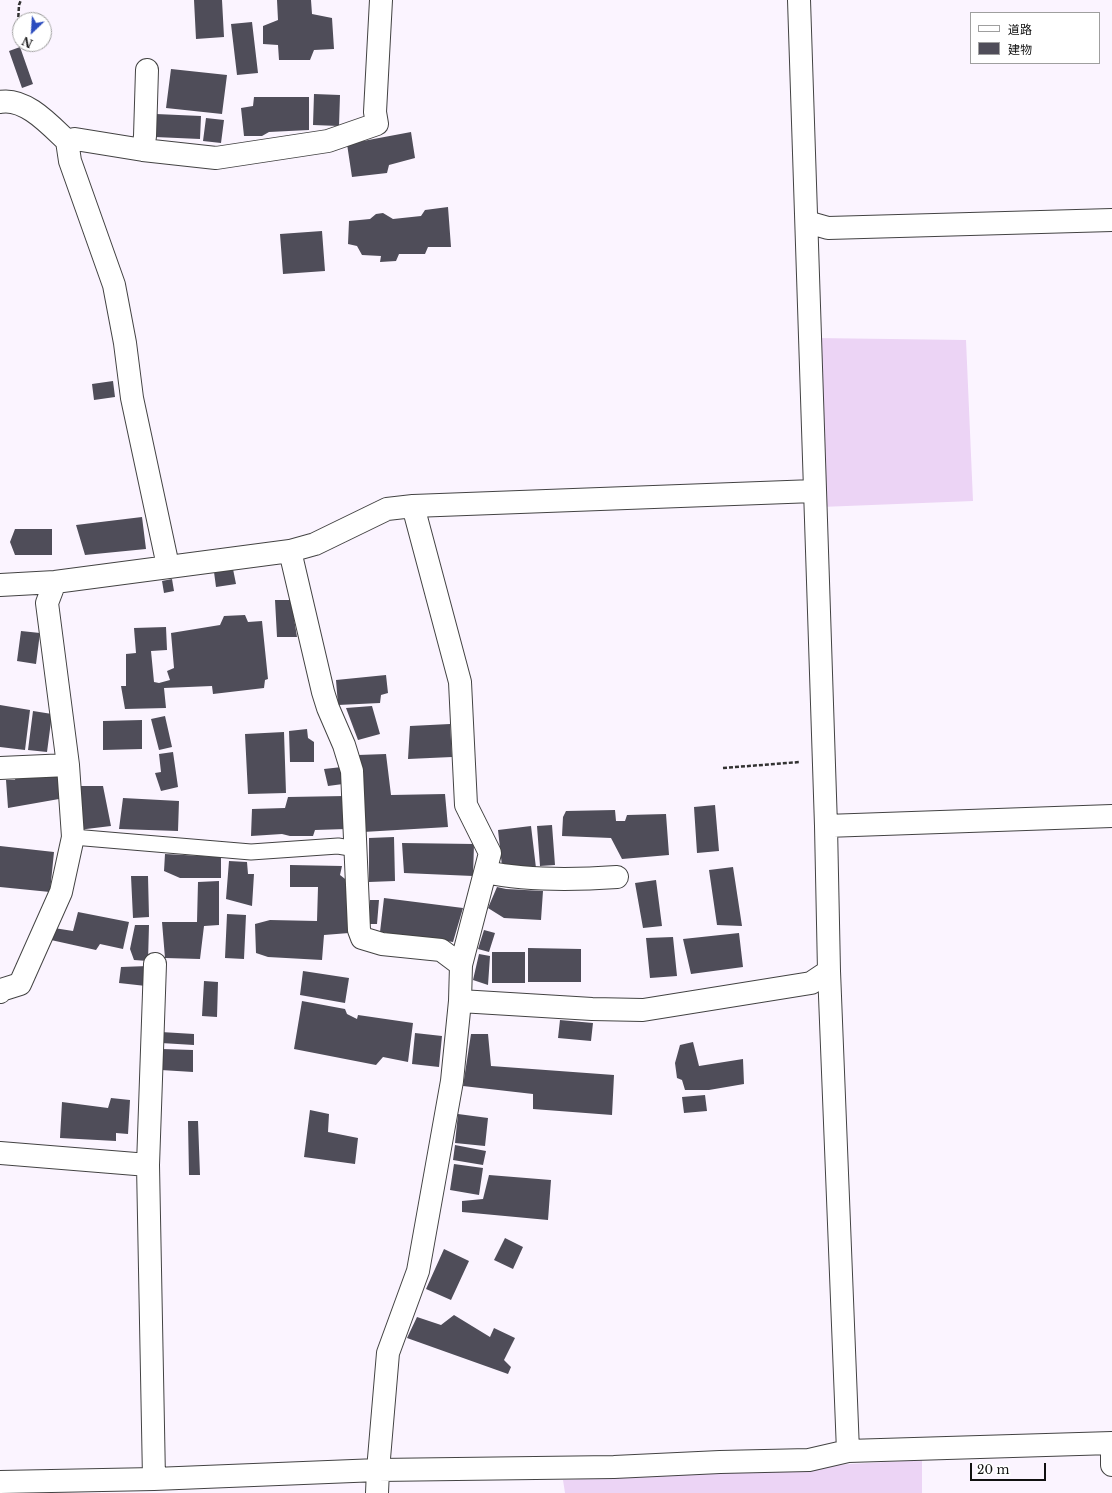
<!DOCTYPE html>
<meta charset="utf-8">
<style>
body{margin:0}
#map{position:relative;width:1112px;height:1493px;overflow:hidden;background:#fbf4ff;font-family:"Libre Baskerville","Noto Sans JP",serif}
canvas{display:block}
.legend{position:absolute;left:970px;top:12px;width:130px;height:52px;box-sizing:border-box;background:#fff;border:1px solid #9f9f9f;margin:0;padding:5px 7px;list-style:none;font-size:12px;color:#101010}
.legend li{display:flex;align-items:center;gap:8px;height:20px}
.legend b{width:20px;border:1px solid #9f9f9f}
.north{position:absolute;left:12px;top:12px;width:40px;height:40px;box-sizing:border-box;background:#fff;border:1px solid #9f9f9f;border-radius:50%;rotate:205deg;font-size:11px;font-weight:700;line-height:16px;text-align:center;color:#101010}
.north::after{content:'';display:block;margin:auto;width:14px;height:18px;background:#2b4cbe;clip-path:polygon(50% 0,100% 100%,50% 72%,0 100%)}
.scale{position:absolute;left:970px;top:1463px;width:76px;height:18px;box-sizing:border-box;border:2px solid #101010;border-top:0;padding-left:5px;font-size:12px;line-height:14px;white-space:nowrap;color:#101010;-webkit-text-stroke:3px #fff;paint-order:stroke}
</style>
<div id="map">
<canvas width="1112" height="1493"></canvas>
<ul class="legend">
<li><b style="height:5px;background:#fff"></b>道路</li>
<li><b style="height:11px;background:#4f4d59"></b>建物</li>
</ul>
<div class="north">N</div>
<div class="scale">20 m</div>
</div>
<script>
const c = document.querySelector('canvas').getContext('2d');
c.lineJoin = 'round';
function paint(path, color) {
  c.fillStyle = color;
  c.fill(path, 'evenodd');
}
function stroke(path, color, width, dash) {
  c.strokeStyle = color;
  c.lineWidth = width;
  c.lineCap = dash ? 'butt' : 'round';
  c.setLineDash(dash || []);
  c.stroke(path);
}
paint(new Path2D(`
 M815 338 966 340 973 501 821 507Z
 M922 1460V1493H565L563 1480Z`), '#ecd4f5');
paint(new Path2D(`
 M194 0H222L224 37 196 39Z
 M277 0H311L312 14 332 18 334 49 314 50 310 60H279L278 45 263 44V26L278 20Z
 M252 22 258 73 237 75 231 24Z
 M20 47 33 84 22 88 9 51Z
 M171 69 227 75 222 114 166 108Z
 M314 94 340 95 339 126 313 125Z
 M254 97H309V130L269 132 262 136H244L241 108 253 106Z
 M156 114 201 116 200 139 155 137Z
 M206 118 224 120 221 143 203 141Z
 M411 132 415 158 389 165 387 173 352 177 347 144Z
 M448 207 451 247H428L425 254H399L396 261 380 262 381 256 362 255 357 246 348 244 349 221 370 219 376 214 383 213 393 219 421 216 425 210Z
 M322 231 325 271 283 274 280 234Z
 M113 381 115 397 94 400 92 384Z
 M142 517 146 549 85 555 76 525Z
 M15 529H52V555H15L10 542Z
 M233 569 236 584 216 587 214 572Z
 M172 579 174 591 164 593 162 581Z
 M275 600H291L297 637H277Z
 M245 615 248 622 262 621 268 679 265 680 264 688 213 694 212 686 164 688 166 708 125 709 121 686H126V654L136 653 134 628 166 627 167 650 151 651 154 682 159 683 170 680 167 671 174 668 171 633 220 625 224 616Z
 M21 631 40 633 36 664 17 661Z
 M386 675 388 693 381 695 380 703 338 705 336 680Z
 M0 705 30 710 25 750 0 747Z
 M372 706 380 734 358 740 346 708Z
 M33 711 52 714 47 752 28 750Z
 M165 716 172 747 159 750 151 719Z
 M142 720V749L103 750V721Z
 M450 724 452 757 408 759 410 726Z
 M307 729 308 738 314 742V762H290L289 731Z
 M284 732 286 793 248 794 245 734Z
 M173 752 178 787 161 791 155 773 161 772 159 754Z
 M386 754 391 795 445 794 448 827 363 832 358 755Z
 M342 767 343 784 328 786 324 769Z
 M58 774 59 799 8 808 6 780H15L16 775Z
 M76 786H103L111 826 78 830Z
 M345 796 346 829 315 830 313 836H290L282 834 251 836 252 809 285 808 288 797Z
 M123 798 179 801 178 831 119 829Z
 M715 805 719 851 697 853 694 807Z
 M615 810 616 821H625L627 815 666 814 669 855 622 859 611 838 562 836 563 817 566 811Z
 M552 825 555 865 540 866 537 826Z
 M531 826 536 868 502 866 498 830Z
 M394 837 395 881 369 882V838Z
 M402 843 474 844 473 876 404 873Z
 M0 846 54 852 50 892 0 887Z
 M165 854 221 857V878H180L164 871Z
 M229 861 247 862 248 874H254L252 906 226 899Z
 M290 865 342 866 340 875 349 882V933L324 935 322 960 268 957 256 953 255 924 270 920 317 921 318 887H290Z
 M733 867 742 926 717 925 709 870Z
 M131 876H148L149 917 133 918Z
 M656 880 662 926 643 928 635 883Z
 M219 881V925L204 926 200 959 165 958 162 922H197L198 882Z
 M497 887 506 889 543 891 541 920 504 918 488 908Z
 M384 898 463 908 453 942 380 932Z
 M370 900H379L377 924H369Z
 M78 912 129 922 123 949 100 944 96 950 51 940 54 928 73 931Z
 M227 914 246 915 244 959 225 958Z
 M135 925H149L148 961 134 960 130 949Z
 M484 930 495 933 489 952 478 949Z
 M739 933 743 967 691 974 683 939Z
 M673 937 677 976 650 978 646 938Z
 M528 948 581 949V982H528Z
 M492 952H525V983H492Z
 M479 954 490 956 488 985 473 980Z
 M148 966 146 986 119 983 121 967Z
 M303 971 349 978 345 1003 300 995Z
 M204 981 218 982 217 1017 202 1016Z
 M302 1001 345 1009 347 1014 357 1019 358 1015 413 1023 408 1062 383 1057 376 1065 294 1049Z
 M560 1020 593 1023 591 1041 558 1038Z
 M161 1032 194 1034V1045L161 1043Z
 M415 1033 442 1036 439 1067 412 1064Z
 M471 1034H488L491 1066 614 1075 612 1115 533 1109V1094L463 1086Z
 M693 1042 699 1066 743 1059 744 1084 709 1090H685L682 1080 677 1078 675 1063 680 1045Z
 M162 1049 193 1050V1072L161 1070Z
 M705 1095 707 1111 684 1113 682 1097Z
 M111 1098 130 1100 128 1134 116 1133V1141L60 1138 62 1102 108 1108Z
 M310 1110 329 1114 328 1132 358 1138 355 1164 304 1157Z
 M458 1114 488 1118 485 1146 455 1143Z
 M188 1121H198L200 1175H189Z
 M455 1145 486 1151 483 1165 453 1160Z
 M454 1164 483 1168 479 1195 450 1190Z
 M489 1175 551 1180 548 1220 462 1212V1201L483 1199Z
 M505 1238 523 1247 513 1269 494 1260Z
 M444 1249 469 1261 451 1300 426 1289Z
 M454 1315 490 1337 494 1328 515 1338 504 1360 511 1367 508 1374 407 1338 417 1317 441 1325Z`), '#4f4d59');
const service = new Path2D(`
 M73 837 251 852 338 846 356 849`);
const minor = new Path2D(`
 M799 0 826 826 829 971 848 1451
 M0 102C25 97 50 125 67 141L75 139 143 150 216 158 328 141 377 124 375 112 381 0
 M67 141 70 161 114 285 125 343 132 398 168 566
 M143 150 145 136 147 70
 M807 222 828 228 1112 220
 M290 551 323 692 328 708 344 745 352 771 359 930 362 938 382 944 441 950 461 965
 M0 585 55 582 290 551 315 544 387 509 413 506 814 491
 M0 768 68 765
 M826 826 1112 816
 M486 872C528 881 574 880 617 877
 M0 992 1 990 20 984 61 892 73 837 68 765 47 603 55 582
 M460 1001 592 1009 643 1010 811 983 829 971
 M0 1153 148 1165 154 1479
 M148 1165 155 964
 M1112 1443V1465
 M0 1482 154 1479 378 1470 614 1467 720 1462 809 1460 848 1451 1112 1443
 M377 1493 378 1470 388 1353 418 1271 452 1081 460 1001 461 965 490 853 466 805 460 682 413 506`);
stroke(service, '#434343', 17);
stroke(minor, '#434343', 24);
stroke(new Path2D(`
 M18 23 19 5 21 0
 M723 768 800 762`), '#323232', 2.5, [4, 2]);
stroke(service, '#fff', 15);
stroke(minor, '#fff', 22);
</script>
